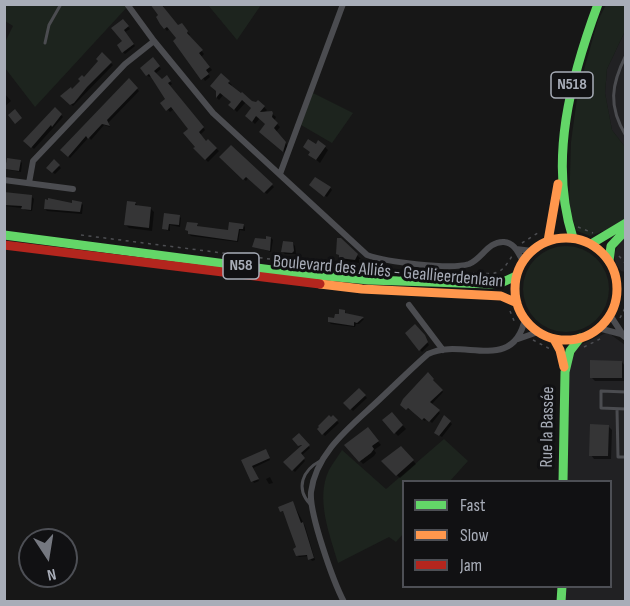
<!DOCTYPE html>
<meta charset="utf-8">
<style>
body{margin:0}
#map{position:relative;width:630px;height:606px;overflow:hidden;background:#171717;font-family:"Sofia Sans Condensed",sans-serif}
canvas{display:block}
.frame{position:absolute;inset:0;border:6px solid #a8adb8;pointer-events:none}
.legend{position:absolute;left:402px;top:480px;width:210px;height:108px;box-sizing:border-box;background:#111113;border:2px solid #4d4f55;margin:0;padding:8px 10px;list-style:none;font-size:18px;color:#a8adb8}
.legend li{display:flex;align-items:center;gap:12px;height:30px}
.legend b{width:30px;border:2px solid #4d4f55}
.north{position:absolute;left:18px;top:528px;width:60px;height:60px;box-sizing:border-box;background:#111113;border:2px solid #4d4f55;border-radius:50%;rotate:168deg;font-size:16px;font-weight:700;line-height:24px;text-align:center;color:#a8adb8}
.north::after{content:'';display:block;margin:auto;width:21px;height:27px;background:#757880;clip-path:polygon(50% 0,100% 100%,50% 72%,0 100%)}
</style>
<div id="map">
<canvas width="630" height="606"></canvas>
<div class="frame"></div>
<ul class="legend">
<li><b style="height:8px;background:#63d668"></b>Fast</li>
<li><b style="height:8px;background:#ff974d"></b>Slow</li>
<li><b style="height:8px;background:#b3261e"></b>Jam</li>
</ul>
<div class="north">N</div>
</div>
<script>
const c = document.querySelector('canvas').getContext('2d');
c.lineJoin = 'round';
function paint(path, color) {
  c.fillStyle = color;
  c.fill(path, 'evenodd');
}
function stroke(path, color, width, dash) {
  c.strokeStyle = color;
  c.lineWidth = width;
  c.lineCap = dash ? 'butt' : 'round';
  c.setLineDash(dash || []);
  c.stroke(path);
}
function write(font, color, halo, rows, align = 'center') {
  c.font = font + ' "Sofia Sans Condensed",sans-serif';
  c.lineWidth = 6;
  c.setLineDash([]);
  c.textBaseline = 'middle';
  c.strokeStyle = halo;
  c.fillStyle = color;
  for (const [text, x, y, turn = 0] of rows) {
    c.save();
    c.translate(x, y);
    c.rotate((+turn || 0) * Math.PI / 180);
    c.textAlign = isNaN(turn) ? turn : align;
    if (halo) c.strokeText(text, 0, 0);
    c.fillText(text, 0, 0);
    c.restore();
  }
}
paint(new Path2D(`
 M625 31V147L612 130 605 93 607 69Z
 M625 236V272L621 271 616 264 614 255 617 247Z
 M606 333 610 334 625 345V601L565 602V587L610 586V482L567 481 569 362 572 352 578 346Z`), '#212123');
paint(new Path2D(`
 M5 5H129L35 107 5 68V42L13 26 5 21Z
 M208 5H261L237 40Z
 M606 5H625V31L607 69 605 93 612 130 625 147V236L617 247 603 231 590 236 577 231 569 210 571 142 578 91 598 20Z
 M313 93 353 113 332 143 301 125Z
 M523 289a43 43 0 1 1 86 0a43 43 0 1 1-86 0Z
 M444 439 468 461 450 481 404 482 403 534 396 542 389 537 338 563C330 535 315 499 329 470 333 463 338 456 342 450L386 489Z`), '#1d241e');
paint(new Path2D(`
 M154 4H166L162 8 178 27 184 28 190 35 188 36 204 54 201 57 212 70 208 73 210 77 205 81 178 39 170 28 167 31 161 23 160 15Z
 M123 21 130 29 125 32 135 46 125 54 123 52Z
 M102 55 113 65 73 106 62 96 72 91 84 79 100 61Z
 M153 59 161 69 155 74 162 81 169 80 172 84 169 86 205 130 200 135 206 143 208 141 219 151 208 162 196 149 191 129 174 109 170 112 162 103 167 99 152 76 149 77 142 68Z
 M221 75 232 85 230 87 251 102 264 107 267 110 264 113H271L276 117 274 121 280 127 276 132 288 146 286 153 264 135 267 124 260 118 255 124 247 116 253 108 246 102 237 112 230 105 233 102 224 94 219 100 217 98Z
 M129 80 139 91 108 123 110 127 104 125 91 140 89 137 70 158 62 150Z
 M4 93 11 101 4 107Z
 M55 109 63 117 34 149 25 141Z
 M316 146 325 147 328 150 320 163 314 158 312 153Z
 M231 147 274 187 267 194 248 178 246 181 222 157Z
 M4 161H20L22 163 21 172 4 169Z
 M54 161 61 168 55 174 48 168Z
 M313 187 330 188 332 190 327 197Z
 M4 193 32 197 34 199 32 211 25 210 22 208 4 206Z
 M81 203 83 205 82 214 47 211 45 209Z
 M135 203 139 207 151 209 154 212 152 231 129 228 125 224Z
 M165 215 179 216 181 218 180 227 170 225V231L166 230 164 228Z
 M197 225 199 227 230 232 243 225 245 227V231L240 230 238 242 191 236 189 234Z
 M271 238 273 240 271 252 253 246Z
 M341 240 361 259H359V263L344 261 340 258Z
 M293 244 295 246 296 254H285L283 252Z
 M345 311 346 315 364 319 359 324H356L355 327 331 324 329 322 336 319Z
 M417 328 429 345 422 352 407 333Z
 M622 362 625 366V381H595L592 378Z
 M428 374 443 392 431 405 440 413 432 423 427 418 425 421 410 409 409 410 402 402Z
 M359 390 367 398 353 411 345 403Z
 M392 414 406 429 398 436 384 420Z
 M333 417 339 423 325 436 319 429Z
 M445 417 452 424 442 437 437 434Z
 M608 426 612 430 611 459H594L591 455Z
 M370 432 381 445 374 450 376 453 374 456 363 464 346 445Z
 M298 435 310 448 301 456 305 461 295 472 285 462 301 447 294 439Z
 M401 448 416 464 400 478 383 462Z
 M267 452 270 460 253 468 259 481 254 483 243 461Z
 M270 477 273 483 269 484 266 479Z
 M293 503 305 526 315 560 312 561 309 556 299 557 297 555 298 547 285 512 281 511Z`), '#0007');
paint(new Path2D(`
 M150 4H161L178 25 182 23 188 31 187 33 203 50 199 53 210 67 206 70 209 74 201 80 173 41 176 38 167 27 164 29 160 24 156 17 158 15Z
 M123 19 129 26 124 30 134 44 122 53 117 45 122 41 111 28Z
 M102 52 112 62 87 87 74 103 70 105 60 96 71 87 72 89 80 81 78 79 82 75 84 77 98 61 96 59Z
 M153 57 160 66 154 71 162 79 167 75 171 81 168 83 204 127 199 132 206 141 208 139 217 148 205 160 193 148 195 147 183 133 188 129 171 107 166 111 160 103 165 99 149 74 146 76 140 68Z
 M221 73 230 81 228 83 241 93 242 92 252 101 256 102 258 100 265 106 260 112 272 111 273 113 272 117 278 123 274 128 286 142 283 152 259 132 265 124 256 116 252 122 245 116 251 108 242 100 234 110 228 105 231 102 220 93 216 98V91L210 86Z
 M129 78 138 88 107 120 110 126 102 124 88 139 86 136 68 157 60 150Z
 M55 107 62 114 52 127 51 125 31 148 23 141Z
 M15 109 22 118 15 124 8 115Z
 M308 139 316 144 318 140 326 146 316 160 308 155 310 152 303 147Z
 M231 145 273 184 264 193 246 177 243 180 219 157Z
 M7 158 21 160 19 171 5 169Z
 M54 159 60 165 52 173 46 168Z
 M315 177 331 187 324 197 309 185Z
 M4 192 32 195 31 210 21 209 22 206 4 205Z
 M48 198 72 203V200L82 202 80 212 44 209 45 199 48 200Z
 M127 201 136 202 135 205 151 207 149 228 124 225Z
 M164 213 180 215 179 225 169 224 168 230 162 229Z
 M187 222 198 223 197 226 228 230 229 222 244 224 243 229H239L237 241 188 234V231L185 230Z
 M266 236 271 237 270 251 252 247 255 238 266 239Z
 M337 238H341L358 254 355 260 339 258V255L336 254Z
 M283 241 293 242 294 251 292 253 281 252Z
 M339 309 345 310V313L364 317 357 323 354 322V326L328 322V317L334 318 335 314H339Z
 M415 324 425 335 428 342 419 351 405 333Z
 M590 360 622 361V378H590Z
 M428 372 434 379 433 380 443 390 430 402 440 410 429 422 424 418 422 420 408 408 406 410 400 405 403 399Z
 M359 388 366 395 350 410 343 403Z
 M392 412 403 425 394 434 382 420Z
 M329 415 331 417 333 415 338 420 322 435 317 429 319 427 318 426Z
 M444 415 451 421 439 436 434 433Z
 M590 424 609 425 608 456H589Z
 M368 427 379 441 372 446 374 449 371 453 359 462 344 445Z
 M299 433 310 445 301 453 305 458 292 471 283 462 302 445 298 446 292 439Z
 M401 446 414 460 396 476 381 461Z
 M266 449 270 458 252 466 259 479 251 482 241 460Z
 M293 501 301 523 303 522 314 558 308 560 307 555 296 556 293 549 296 547 289 528 283 511 280 512 278 507Z`), '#353536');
stroke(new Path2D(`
 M578 227 593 233
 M81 235 317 265
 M522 243 541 231
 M619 256 626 264
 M471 273C495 273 499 278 512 256
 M510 311 515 323
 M620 318 626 306
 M533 340 550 349
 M584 347 604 337`), '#4d4e52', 1.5, [3, 4.5]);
stroke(new Path2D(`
 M45 43 49 25 61 4
 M626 55C611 85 608 106 626 136
 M626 392 601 391V408L626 409
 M617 409 618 457H626
 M310 504C295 488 303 470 320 461`), '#4b4c50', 3);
stroke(new Path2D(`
 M127 4 154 41 213 113 367 255C387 262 450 270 469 264 482 259 488 241 504 242 515 243 518 253 523 261
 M280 174 343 4
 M4 180 73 189
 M29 183 33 161 125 64 154 41
 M516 249 532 251
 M409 305 443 350
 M610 315 623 335
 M598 328 621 334 626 338
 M518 339 538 332
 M344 602C333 581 309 513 311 492 316 451 354 424 381 398 397 383 412 368 428 354 462 337 513 374 525 319`), '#4b4c50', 6);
stroke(new Path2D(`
 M4 235 295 273 369 280 491 284 501 283 516 276
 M573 238C548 161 571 77 598 4
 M591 244 626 223
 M609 261 611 246 626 230
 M563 482 565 372 570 351 580 338
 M561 602 562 586`), '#63d668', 9);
stroke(new Path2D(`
 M515 289a51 51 0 1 1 102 0a51 51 0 1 1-102 0Z
 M548 241 558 184
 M320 284 362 289 501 296 517 303
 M554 339 560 350 564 367`), '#ff974d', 9);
stroke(new Path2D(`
 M4 245 320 284`), '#b3261e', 9);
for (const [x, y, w] of [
 [572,85,42],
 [241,266,36]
]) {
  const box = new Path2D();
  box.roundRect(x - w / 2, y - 13, w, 26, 4.5);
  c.fillStyle = '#111113';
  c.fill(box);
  stroke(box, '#a8adb8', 1.5);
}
write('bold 16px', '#a8adb8', null, [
 ["N518",572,85],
 ["N58",241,266]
]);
write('18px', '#a8adb8', '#111113', [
 ["Boulevard des Alliés - Geallieerdenlaan",388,272,5],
 ["Rue la Bassée",548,427,-89]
]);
</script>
